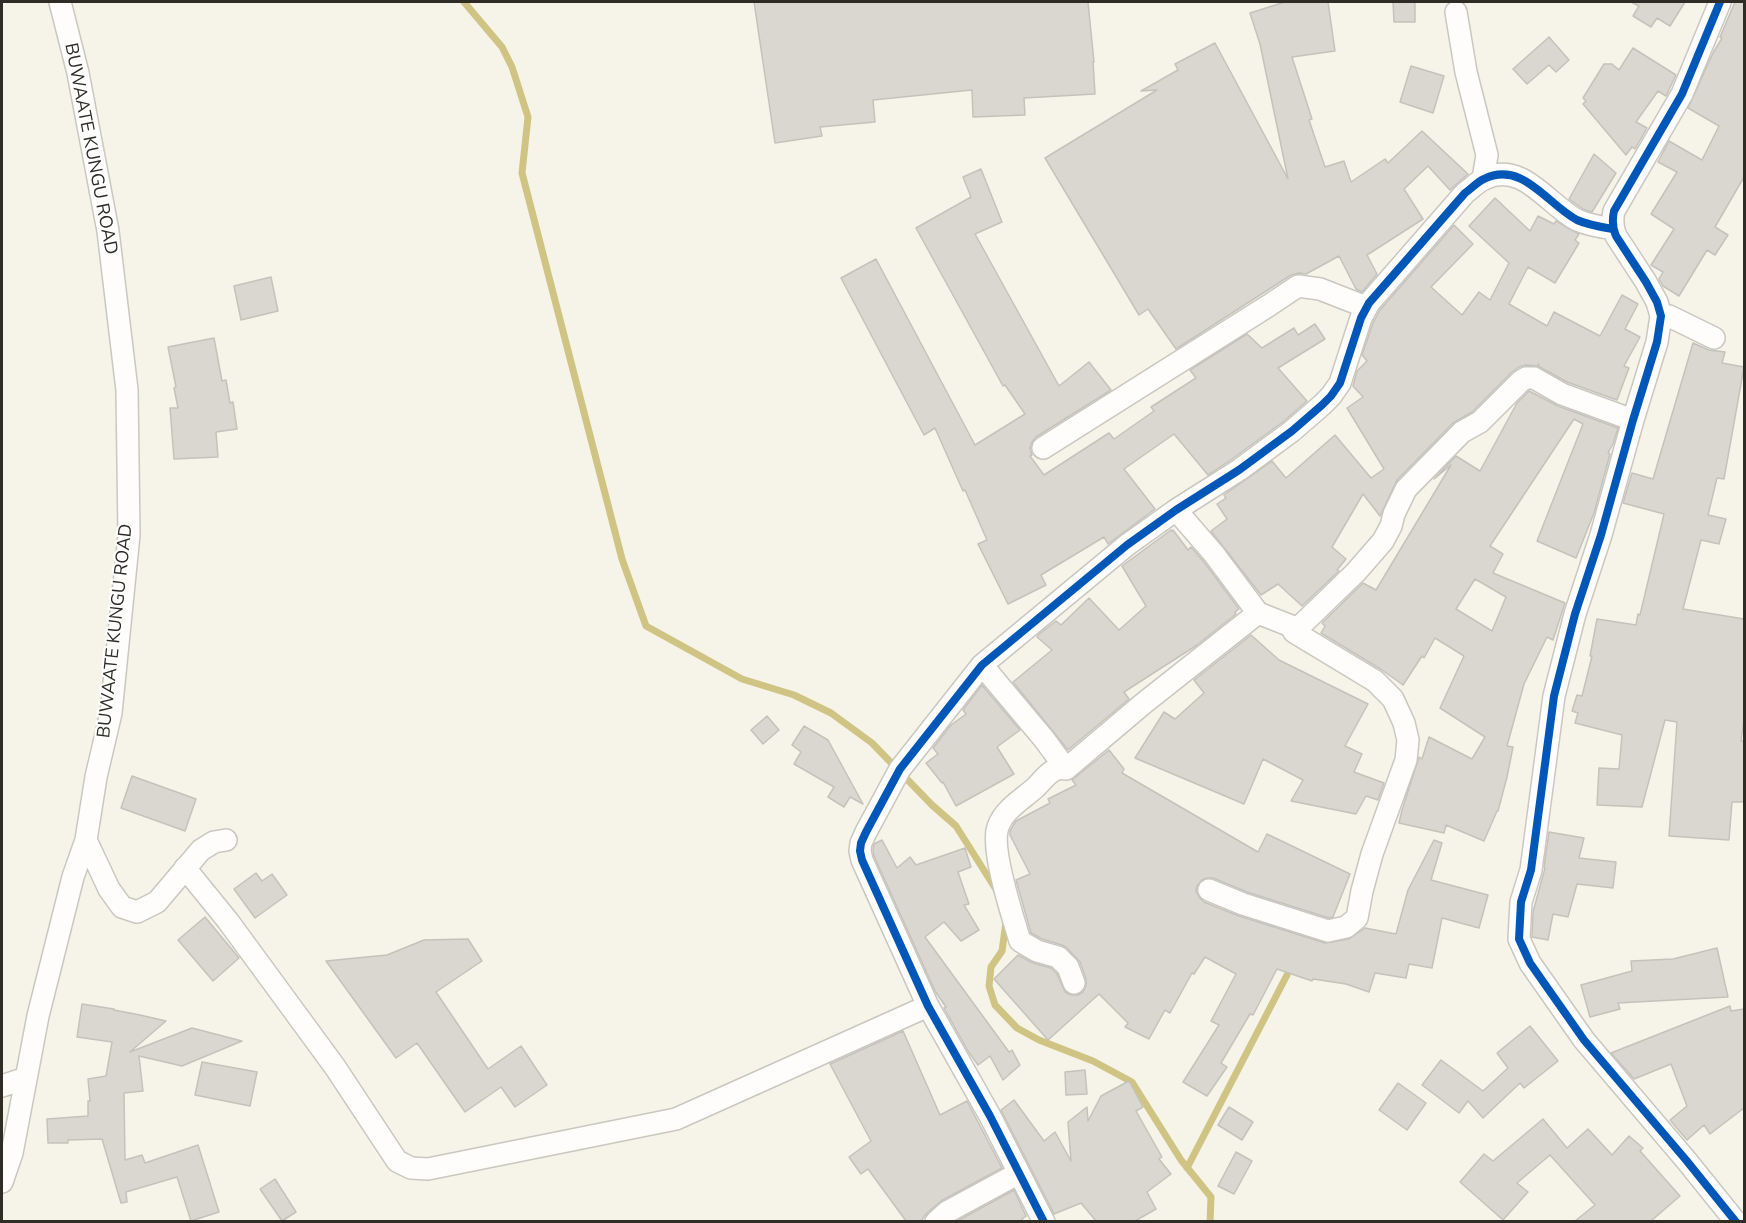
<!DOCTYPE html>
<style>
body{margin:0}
#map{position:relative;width:1746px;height:1223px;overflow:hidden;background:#f6f4e9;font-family:"Nunito Sans",sans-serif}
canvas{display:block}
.frame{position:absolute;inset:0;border:3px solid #2e2c25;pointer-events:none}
</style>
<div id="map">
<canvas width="1746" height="1223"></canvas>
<div class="frame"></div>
</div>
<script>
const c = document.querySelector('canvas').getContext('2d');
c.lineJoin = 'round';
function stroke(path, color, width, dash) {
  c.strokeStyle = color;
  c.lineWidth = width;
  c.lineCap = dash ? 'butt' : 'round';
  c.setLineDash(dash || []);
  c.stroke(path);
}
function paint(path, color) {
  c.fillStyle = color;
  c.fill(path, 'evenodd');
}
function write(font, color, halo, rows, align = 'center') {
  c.font = font + ' "Nunito Sans",sans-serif';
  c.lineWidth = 4.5;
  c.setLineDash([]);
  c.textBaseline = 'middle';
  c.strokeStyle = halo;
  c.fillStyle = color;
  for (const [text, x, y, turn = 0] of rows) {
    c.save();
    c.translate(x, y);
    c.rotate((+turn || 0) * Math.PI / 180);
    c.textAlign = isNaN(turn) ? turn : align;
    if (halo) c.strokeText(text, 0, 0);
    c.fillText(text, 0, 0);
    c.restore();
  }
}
stroke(new Path2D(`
 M464 2 502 47 512 67 528 117 522 173 622 559 646 626 742 679 794 695 831 713 872 743 932 805 956 826 997 891
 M1006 922 1002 951 991 967 989 986 995 1005 1017 1028 1039 1040 1093 1061 1132 1082 1181 1160 1211 1197 1210 1222
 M1187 1168 1287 975`), '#d0c484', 7);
const building = new Path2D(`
 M754 2H1088L1094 62H1093L1095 94 1024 98 1025 115 973 117 972 90 873 100 875 122 820 127 822 136 775 143Z
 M1285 2H1328L1335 51 1292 57 1312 119 1309 120 1325 167 1344 161 1351 182 1385 159 1388 163 1422 131 1468 174 1450 190 1428 166 1404 189 1423 219 1367 255 1377 274 1362 292 1356 289 1339 256 1306 274 1299 273 1291 275 1176 349 1148 309 1139 315 1045 158 1157 90 1141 91 1178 70 1175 64 1215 43 1288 179 1260 44 1250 13Z
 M1393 2H1415V22H1394Z
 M1631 2H1685L1670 26 1657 18 1651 27 1633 16 1639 6Z
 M1735 2H1744V177L1715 227 1728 235 1715 255 1707 250 1679 296 1663 286 1659 279 1663 272 1651 265 1674 229 1651 214 1677 172 1658 162 1669 141 1702 160 1719 126 1688 108 1713 53 1722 38 1720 37Z
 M1549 37 1569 60 1556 72 1549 65 1527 84 1513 69Z
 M1633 48 1676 75 1666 96 1658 91 1636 122 1647 128 1635 149 1632 147 1626 155 1583 104 1586 101 1583 98 1604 64H1612L1619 70Z
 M1411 66 1444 76 1433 113 1400 102Z
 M1594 154 1616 173 1592 212 1583 209 1569 199Z
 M981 169 1002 222 975 234 1059 386 1089 362 1111 390 1036 437 1032 442 1030 448 1032 455 1030 456 1044 475 1109 433 1114 439 1154 411 1151 407 1196 378 1190 370 1247 334 1262 348 1294 328 1298 335 1315 324 1325 339 1278 368 1307 401 1284 421 1232 459 1208 475 1174 434 1124 469 1155 509 1108 544 1104 537 1041 575 1046 585 1008 604 978 544 987 540 965 490 963 491 935 428 924 435 841 278 876 259 975 445 1025 414 1005 385 1003 386 916 228 971 197 963 177Z
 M1495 198 1530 231 1538 216 1554 224 1556 221 1579 234 1575 240 1579 243 1555 283 1528 267 1509 304 1547 326 1554 312 1600 336 1622 295 1638 304 1625 329 1640 337 1624 366 1629 368 1617 400 1567 382 1538 366 1539 364 1537 366 1526 365 1519 367 1512 372 1472 412 1453 423 1397 480 1380 516 1363 494 1332 547 1346 559 1337 570 1339 571 1302 606 1278 584 1261 595 1211 531 1227 519 1217 504 1226 498 1224 495 1272 461 1286 478 1335 435 1371 478 1384 469 1347 408 1363 397 1353 386 1357 371 1367 361 1362 355 1373 323 1380 310 1454 225 1473 244 1431 287 1462 315 1479 292 1490 300 1509 263 1469 226Z
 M271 277 278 311 241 320 234 286Z
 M214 338 222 381 226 380 230 403 233 402 237 429 216 432 218 457 174 459 170 408H178L174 388 176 387 168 347Z
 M1693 343 1709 350 1725 352 1722 363 1744 367 1724 479 1717 478 1708 515 1726 519 1719 544 1701 540 1683 609 1744 619V720L1741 741H1744V802H1732L1729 840 1669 836 1677 722 1665 720 1642 807 1597 805 1599 768 1619 769 1622 735 1575 723 1578 713 1572 711 1577 695 1582 696 1592 656H1590L1597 619 1636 625 1638 614 1640 615 1664 514 1623 503 1632 473 1653 479Z
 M1529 391 1558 406 1618 428 1613 444 1608 453 1610 454 1594 513 1576 558 1537 541 1583 424 1574 419 1490 546 1503 554 1493 573 1565 603 1553 640 1547 637 1524 684 1507 746 1513 747 1507 777 1498 811H1497L1484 841 1446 825 1444 833 1399 823 1402 810 1419 757 1422 759 1429 737 1472 759 1485 737 1440 708 1464 656 1435 638 1424 658 1422 656 1403 685 1382 670 1321 633 1325 626 1322 623 1363 583 1376 590 1451 465 1434 479 1456 456 1480 471 1517 403ZM1475 579 1506 597 1492 631 1456 609Z
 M1171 530 1172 531 1173 530 1188 550 1191 547 1204 562 1239 609 1235 612 1236 614 1197 645 1124 692 1129 699 1068 750 1013 682 1052 650 1037 637 1038 635 1056 621 1061 625 1089 598 1119 630 1146 606 1122 566Z
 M1251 635 1279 660 1368 704 1345 746 1362 754 1354 772 1384 783 1378 800 1366 796 1356 814 1291 801 1303 780 1263 759 1244 804 1135 758 1164 712 1175 719 1204 693 1194 680Z
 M982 685 1020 730 997 747 1014 774 956 806 943 782 942 783 926 763 938 754 933 748 951 725 966 714 963 710Z
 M767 716 779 730 763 744 751 730Z
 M804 726 828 740 863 804 850 797 844 807 828 797 834 787 794 764 801 752 792 745Z
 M1109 750 1124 769 1122 773 1258 852 1267 834 1350 874 1333 917 1329 918 1247 892 1213 878H1207L1202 880 1197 886 1196 891 1199 897 1204 902 1239 916 1325 943 1349 939 1365 928 1396 934 1408 890 1434 840 1442 843 1431 880 1488 895 1479 928 1442 918 1432 968 1409 964 1406 978 1375 973 1369 992 1346 984 1313 979 1312 981 1277 969 1253 1015 1250 1014 1221 1063 1227 1067 1207 1096 1183 1082 1219 1025 1211 1021 1236 974 1205 957 1194 974 1192 973 1170 1013 1165 1010 1149 1039 1125 1027 1128 1023 1099 994 1048 1040 994 979 1018 955 1033 963 1051 968 1057 974 1065 992 1071 995H1078L1083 992 1086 986V979L1080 962 1067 948 1062 945 1042 939 1031 933 1016 880 1030 874 1010 835V831L1016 821 1050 803 1048 799 1076 785 1072 780Z
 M132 776 196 799 185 831 121 808Z
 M1549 832 1584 838 1579 858 1616 862 1613 888 1577 884 1568 917 1553 914 1548 940 1532 937 1533 912 1545 868 1544 867Z
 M882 840 897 868 910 857 916 865 965 848 971 867 958 872 969 904 964 905 979 930 961 941 944 922 925 937 1009 1052 1012 1050 1020 1065 1003 1080 990 1056 978 1065 968 1051 944 1008 946 1007 935 991 874 856 873 850 874 844Z
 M256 873 262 881 272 874 287 895 255 918 234 889Z
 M205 917 239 958 213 981 178 940Z
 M468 939 482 961 436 992 488 1069 521 1046 547 1085 515 1107 501 1087 465 1112 417 1043 396 1058 326 961 387 955 424 940Z
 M1717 948 1728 997 1618 1003 1620 1009 1590 1017 1581 985 1632 971 1631 961 1673 959Z
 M82 1004 114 1009V1010L140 1015 166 1021 130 1052 192 1028 242 1041 182 1066 139 1056 143 1091 124 1093 125 1160 142 1155 145 1163 198 1145 219 1212 191 1221 177 1177 126 1192 127 1202 121 1203 102 1139 68 1140V1143H48L47 1119 88 1116V1101H90L88 1079 106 1076 112 1042 77 1037Z
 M1730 1006 1731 1011 1744 1009V1108L1710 1134 1704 1125 1687 1140 1670 1120 1687 1106 1671 1064 1634 1079 1611 1053Z
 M1530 1026 1558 1061 1524 1088 1520 1083 1483 1118 1468 1101 1459 1113 1422 1085 1441 1060 1483 1091 1508 1068 1497 1053Z
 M903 1031 940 1115 967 1101 1002 1168 941 1201 927 1213 921 1221H906L868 1169 861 1174 849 1157 871 1141 830 1064Z
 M202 1062 257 1072 250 1106 195 1095Z
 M1085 1070 1087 1094 1066 1095 1065 1072Z
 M1129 1081 1143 1107 1136 1111 1162 1157 1159 1159 1171 1174 1147 1192 1156 1209 1135 1221H1096L1081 1203 1054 1214 1001 1110 1014 1100 1044 1141 1055 1132 1071 1161 1068 1122 1087 1107 1088 1121 1101 1096Z
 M1398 1083 1426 1103 1407 1130 1379 1110Z
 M1229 1107 1253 1122 1242 1140 1218 1125Z
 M1543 1119 1567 1148 1588 1129 1612 1155 1629 1136 1643 1148 1640 1151 1680 1196 1651 1221H1575L1595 1205 1550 1155 1517 1183 1528 1192 1503 1220 1460 1182 1484 1154 1493 1161Z
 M1236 1152 1252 1161 1234 1194 1218 1186Z
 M275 1179 296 1212 282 1221 260 1189Z
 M1014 1190 1026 1216 1020 1221H960L959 1220Z`);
paint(building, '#d9d7cf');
stroke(building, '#c4c3bb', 1.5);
const street = new Path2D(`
 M1720 2 1682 94 1614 211C1612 220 1612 227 1616 236L1646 282 1657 302 1661 316 1657 342 1633 420 1601 535 1575 614 1554 696 1531 870 1521 902 1519 939 1530 963 1584 1040 1686 1160 1736 1222
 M1456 12 1466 72 1487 155 1483 179
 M1661 316H1669L1714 338
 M1043 448 1268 306 1298 286 1320 289 1366 307
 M1176 510 1214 554 1258 613 1291 626 1294 632 1375 681 1393 699 1404 723 1408 740 1406 760 1372 854 1362 891 1357 918 1346 927 1328 931 1243 904 1209 890
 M1294 632 1356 572 1383 541 1391 526 1394 514 1406 489 1462 432 1480 422 1521 381 1526 378H1534L1562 394 1633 420
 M982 665 1044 739 1066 769C1052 766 1045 778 1036 787 1023 799 1004 809 998 827 990 848 1013 918 1020 941L1037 951 1058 957 1068 967 1074 983
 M1066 769 1144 703 1258 613
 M86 840 109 889 122 907 137 912 157 902 201 850 214 842 226 840
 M185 868 228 921 335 1067 397 1161 411 1168 428 1169 676 1119 928 1006
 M2 1086 26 1078
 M2 1182 12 1153 38 1016 73 877 86 840 96 777 111 713 129 535 127 390 108 231 78 73 60 2
 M936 1222 947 1212 1019 1173
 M1044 1222 990 1116 928 1006 862 860 860 851 861 843 866 832 900 769 982 665 1127 545 1176 510 1239 470 1292 431 1322 405 1331 396 1340 383 1361 318 1369 303 1465 193C1471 189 1477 182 1484 179 1522 160 1547 204 1577 220 1588 225 1601 227 1613 229`);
stroke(street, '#c9c8c0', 24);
stroke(street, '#fefdfc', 21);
stroke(new Path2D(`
 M1720 2 1682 94 1614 211C1612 220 1612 227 1616 236L1646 282 1657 302 1661 316 1657 342 1633 420 1601 535 1575 614 1554 696 1531 870 1521 902 1519 939 1530 963 1584 1040 1686 1160 1736 1222
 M1044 1222 990 1116 928 1006 862 860 860 851 861 843 866 832 900 769 982 665 1127 545 1176 510 1239 470 1292 431 1322 405 1331 396 1340 383 1361 318 1369 303 1465 193C1471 189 1477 182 1484 179 1522 160 1547 204 1577 220 1588 225 1601 227 1613 229`), '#0057b8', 8);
write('18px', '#2e2c25', '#fff', [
 ["BUWAATE KUNGU ROAD",90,149,79],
 ["BUWAATE KUNGU ROAD",116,631,-84]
]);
</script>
